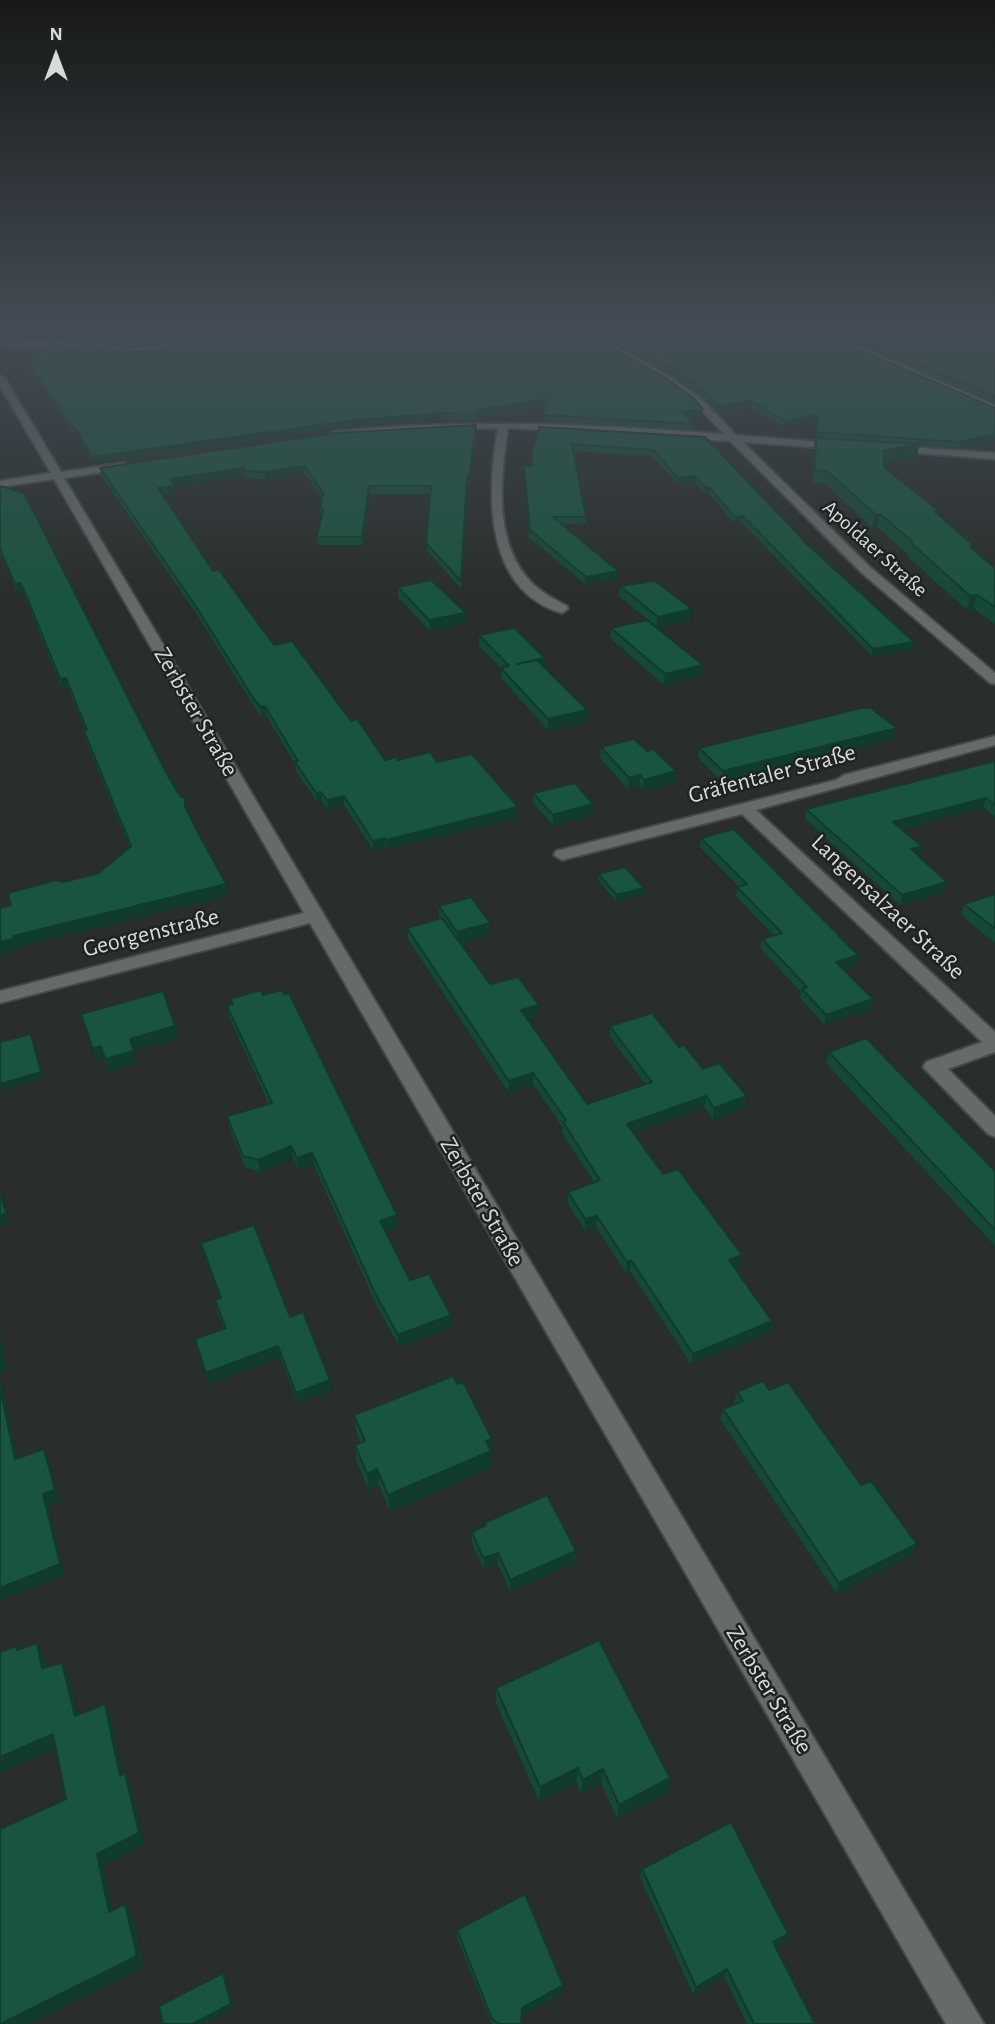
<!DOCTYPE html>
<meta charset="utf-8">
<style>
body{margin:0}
#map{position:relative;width:995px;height:2024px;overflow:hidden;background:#292d2b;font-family:"Alegreya Sans",sans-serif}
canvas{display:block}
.north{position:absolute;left:21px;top:21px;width:70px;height:70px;-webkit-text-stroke:5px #1f2321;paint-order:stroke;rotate:0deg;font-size:19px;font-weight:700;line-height:28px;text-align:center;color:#d8dbd9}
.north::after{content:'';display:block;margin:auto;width:24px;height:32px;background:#d8dbd9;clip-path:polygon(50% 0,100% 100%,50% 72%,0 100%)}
</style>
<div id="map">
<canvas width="995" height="2024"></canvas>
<div class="north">N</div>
</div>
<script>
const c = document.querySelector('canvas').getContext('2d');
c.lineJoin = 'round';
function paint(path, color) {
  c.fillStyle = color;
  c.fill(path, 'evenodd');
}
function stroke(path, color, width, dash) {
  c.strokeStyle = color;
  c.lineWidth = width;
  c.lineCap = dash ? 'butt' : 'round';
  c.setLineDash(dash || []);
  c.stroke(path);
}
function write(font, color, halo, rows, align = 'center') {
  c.font = font + ' "Alegreya Sans",sans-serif';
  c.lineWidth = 5;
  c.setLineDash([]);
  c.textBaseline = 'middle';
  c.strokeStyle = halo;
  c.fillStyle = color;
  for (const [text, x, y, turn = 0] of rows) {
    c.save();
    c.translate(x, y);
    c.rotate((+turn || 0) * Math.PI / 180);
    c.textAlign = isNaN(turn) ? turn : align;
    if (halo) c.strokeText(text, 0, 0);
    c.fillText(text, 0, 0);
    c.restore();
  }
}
paint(new Path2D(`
 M0 326H117L133 346 0 336Z`), '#1b3e31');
const minor = new Path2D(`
 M570 326H580L671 377 699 397 736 435 845 444V448L841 449 743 442 870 567 995 673V684L990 683 862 573 730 441 508 428C500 479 493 546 534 585 544 594 556 600 567 606L568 609 562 613C483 590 487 492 498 428L396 431 333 438 328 435 333 432C464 418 593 424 724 434L693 401 665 381Z
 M0 338 125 349 170 346 174 349 170 352 125 355 0 344Z
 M848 344H854L995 405V412L848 348Z
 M0 375 5 378 61 472 124 463 129 466 124 469 64 478 984 2024H946L310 923 0 1003V991L304 913 54 479 0 487V481L51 473 0 386Z
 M892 446 995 453V459L888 451 887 449Z
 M995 736V745L756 810 995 1032V1052L948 1069 995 1116V1137L988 1134 923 1067 926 1062 982 1042 742 814 562 860 554 855 556 851 836 780 844 775Z`);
stroke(minor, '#454847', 4);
paint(minor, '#666b69');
paint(new Path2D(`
 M103 326H268L137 346 66 341 62 331Z
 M585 326H995V404L855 342 847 343 848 345 995 408 958 448 919 445 917 457 884 463V467L939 511 938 515 972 544 971 548 995 568V624L974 609 967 610 908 557V554L877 527 872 528 825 483H813L814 450 817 421 784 427 750 407 717 412 701 395 672 375Z
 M166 349 702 415 687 417 694 424 693 430 543 421V415L546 405 478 416 477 420 443 419 356 426 93 463 77 434H74L29 367 28 362Z
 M539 427 705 437 808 545 914 642 912 649 872 656 742 523H734L709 493 705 494 695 482 678 484 652 456 573 451 586 517V524L561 523 617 578 585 584 529 537 524 466H532Z
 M476 432 469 485 467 484 461 589 427 550 430 494H370L363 545H318L317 537 321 518 320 510 322 499 305 473 265 479H247L245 475 175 486 176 493 163 495 213 571 274 645 351 721 385 760 437 762 518 807V817L387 849 385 847 373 850 344 805 328 809 322 801 317 802 296 771 295 764 266 715 262 716 256 710 196 613 101 475 100 468Z
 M0 486 187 809 228 895 16 947 17 949 0 954V908L11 905 63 882 99 873 130 848 86 741 84 731H86L68 687 62 689 23 592 17 593 2 556H0Z
 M620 586 691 619 657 627 619 596Z
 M398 587 466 623 429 630 398 597Z
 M611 628 702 675 664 685 610 638Z
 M479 635 545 658 544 668 587 721 548 730 501 678V668L479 646Z
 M894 738 722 782 698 758 699 748Z
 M601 747 647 751 676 771 675 782 643 790 639 786 628 789 600 758Z
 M995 761V817L983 807 902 829 922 846 919 856H918L947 882 944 892 900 905 805 819 806 809Z
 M533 793 593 804V814L553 825 533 803Z
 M701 838 858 955 856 965 843 969 873 999 871 1009 824 1024 800 998 801 992 760 948 762 939 774 936 736 896 737 887H739L700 847Z
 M598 874 644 894 616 901 598 880Z
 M995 894V943L961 915 964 904Z
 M439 906 490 923V934L460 943 490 984 539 1005 538 1016 527 1019 587 1104 645 1084 610 1037V1026L679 1047 745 1107 713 1119 704 1107 633 1132 663 1174 740 1266 734 1268 772 1321 770 1331 691 1364 630 1271 626 1273 596 1227 585 1230 567 1203 568 1192 594 1182 562 1133 563 1128 533 1084 508 1092 408 939 407 928 441 919 439 917Z
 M263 995 397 1215 398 1227 385 1231 410 1280 451 1315V1327L399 1346 376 1304 314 1165 298 1169 293 1158 260 1172 245 1167 229 1127 227 1116 269 1104 229 1017 227 1006 231 1005 230 999Z
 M81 1014 175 1026 178 1038 134 1050 137 1063 108 1071 104 1058 97 1060Z
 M829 1052 995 1171V1246L826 1063Z
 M201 1243 290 1317 331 1390 298 1403 280 1357 209 1383 195 1339 224 1328 217 1311 215 1300 220 1298 204 1254Z
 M769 1390 861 1485 913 1554 836 1593 720 1419 723 1409 735 1404 734 1402 737 1392Z
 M354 1415 492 1455 491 1456V1467L390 1511 379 1485 369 1490 357 1462 355 1445 361 1443 356 1431Z
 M484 1523 576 1551 575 1562 510 1591 498 1564 484 1569 472 1543V1532L484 1526Z
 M496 1688 667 1792 617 1818 601 1783 581 1794 576 1782 539 1801 496 1703Z
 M642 1869 784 1941 775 1946 815 2024H747L724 1976 693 1994 640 1877Z
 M457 1930 562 1993 521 2015V2024H492L457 1938Z`), '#154836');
paint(new Path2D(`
 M233 326H268L137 346 136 341Z
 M856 336 855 342 845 344 846 339Z
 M547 399V405L478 416V410Z
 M751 401 750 407 717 412 718 406Z
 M703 409 702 415 682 418V412Z
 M443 413V419L356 426 93 463 92 457 355 420Z
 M818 415 817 421 784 427 785 421Z
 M476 425V432L469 485V478Z
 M73 428H76L77 434H74Z
 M995 434V440L958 448 960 442Z
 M919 444 917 457 881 464 883 451Z
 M305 466V473L265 479V472Z
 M244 468 245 475 175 486 176 493 159 496 158 488 170 479Z
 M695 476V482L678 484V478Z
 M369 486 370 494 363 545 362 537Z
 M705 487H709V493L705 494Z
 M875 514H880L877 527 872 528Z
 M743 516 742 523H734L735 517Z
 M618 571 617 578 585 584 586 577Z
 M21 583 23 592 17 593 15 584Z
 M977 595 974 609 967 610 970 596Z
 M692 609 691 619 657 627 658 617Z
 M466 613V623L429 630V620Z
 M914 642 912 649 872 656 873 649Z
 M545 658 544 668 517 664Z
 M703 665 702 675 664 685 665 674Z
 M66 678 68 687 62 689 60 679Z
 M265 706 266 715 262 716 261 707Z
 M587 710V721L548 730V719Z
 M897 728 894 738 722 782 723 771Z
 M676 771 675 782 643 790 644 780Z
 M640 775 639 786 628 789 629 778Z
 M321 792 322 801 317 802 316 793Z
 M344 796V805L328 809 327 800Z
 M986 798 983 807 891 831 893 822Z
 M593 804V814L553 825V815Z
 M518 807V817L387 849 386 840Z
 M385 838V847L373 850V841Z
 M922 846 919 856 908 859 911 849Z
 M947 882 944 892 900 905 902 895Z
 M226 884 228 895 16 947 17 949 0 954V942L13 936Z
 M644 888V894L616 901 617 895Z
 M490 923V934L457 943V932Z
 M858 955 856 965 834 971 836 962Z
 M873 999 871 1009 824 1024 826 1015Z
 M539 1005 538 1016 521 1021V1010Z
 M175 1026 178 1038 133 1050 130 1039Z
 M31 1034 43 1078 0 1090V1084Z
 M101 1046 104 1058 97 1060 93 1049Z
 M134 1051 137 1063 108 1071 105 1059Z
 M533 1073V1084L508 1092 509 1081Z
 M706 1096 704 1107 626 1135 627 1124Z
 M747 1096 745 1107 713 1119 714 1108Z
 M291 1146 293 1158 260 1172 258 1160Z
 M312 1153 314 1165 298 1169 297 1158Z
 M0 1189 9 1222 0 1226Z
 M397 1215 398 1227 381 1232 380 1221Z
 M597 1216 596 1227 585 1230V1219Z
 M742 1255 740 1266 727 1271 729 1260Z
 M631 1260 630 1271 626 1273 627 1262Z
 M451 1315V1327L399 1346 398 1335Z
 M772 1321 770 1331 691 1364 693 1354Z
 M0 1331 7 1371 0 1373Z
 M278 1346 280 1357 209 1383 206 1373Z
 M0 1376 20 1470 15 1459 0 1387Z
 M330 1380 331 1390 298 1403 296 1393Z
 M492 1439 491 1467 390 1511 388 1495 486 1441Z
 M44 1449 49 1460 59 1500 48 1505 65 1574 0 1600V1588L43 1494Z
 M377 1469 379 1485 369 1490 367 1474Z
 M917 1544 913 1554 836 1593 839 1583Z
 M576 1551 575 1562 510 1591V1580Z
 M498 1553V1564L484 1569 483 1558Z
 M37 1643 44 1656 49 1681 42 1668Z
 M62 1663 69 1676 82 1729 75 1716Z
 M105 1704 111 1717 126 1788 120 1776Z
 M53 1734 60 1746 0 1772V1757Z
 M578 1768 576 1782 539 1801 540 1787Z
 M603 1769 601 1783 581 1794 583 1780Z
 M125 1773 131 1786 145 1844 103 1865 116 1923 109 1912 97 1854Z
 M670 1778 667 1792 617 1818 619 1805Z
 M125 1904 132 1915 144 1966 27 2024H0Z
 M788 1934 784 1941 770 1950 773 1942Z
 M727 1969 724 1976 693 1994 696 1987Z
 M223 1973 233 2007 201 2024H192Z
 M563 1985 562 1993 521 2015 522 2008Z`), '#113b2c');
const building = new Path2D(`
 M103 326H233L136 341 65 335 62 331Z
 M288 326H574L664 377 692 397 703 409 682 412 694 424 543 415 547 399 478 410 477 414 443 413 355 420 92 457 76 428H73L28 362 54 345 136 352 166 349Z
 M595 326H995V397L856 336 846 339 848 345 995 408V434L960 442 816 432 818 415 785 421 751 401 718 406 701 389 673 369Z
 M476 425 469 478 467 476 461 581 426 543 431 486H369L362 537H317L323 510H320L323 493 305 466 265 472 246 471 244 468 170 479 175 486 158 488 213 571 219 570 274 645 292 641 351 721 357 719 385 760 396 757 398 760 430 752 437 762 472 754 518 807 386 840 385 838 373 841 344 796 327 800 321 792 316 793 295 762 298 761 265 706 261 707 255 701 195 605 100 468 335 433Z
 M539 427 705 437 808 545 914 642 873 649 743 516 735 517 709 487H705L695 476 678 478 653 450 572 444 586 517H553L618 571 586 577 530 530 524 466H532V452Z
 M816 438 919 444 883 451 884 467 939 511 935 512 972 544 970 547 995 568V607L977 595 970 596 911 543 912 541 880 514H875L827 471 815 470Z
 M0 486 24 493 169 778 181 797 185 798V806L194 825 226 884 13 936 14 939 0 942V908L11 905 8 893 56 880 63 882 99 873 131 846 84 731 87 730 66 678 60 679 21 583 15 584 0 549Z
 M431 580 466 613 429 620 398 587Z
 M655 581 692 609 658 617 620 586Z
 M647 620 703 665 665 674 611 628Z
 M514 628 545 658 517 664 537 660 587 710 548 719 501 668 509 666 479 635Z
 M861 708H871L897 728 723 771 699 748Z
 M634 739 647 751 653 749 676 771 644 780 640 775 629 778 601 747Z
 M995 761V805L986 798 893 822 922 846 911 849 947 882 902 895 806 809Z
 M575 783 593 804 553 815 533 793Z
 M734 829 858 955 836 962 873 999 826 1015 802 989 807 987 762 939 782 933 737 887 747 884 701 838Z
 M625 867 644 888 617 895 598 874Z
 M995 894V929L964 904Z
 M471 897 490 923 457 932 439 906Z
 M442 918 490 984 518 977 539 1005 521 1010 587 1104 652 1082 610 1026 652 1013 679 1047 684 1045 703 1069 719 1063 747 1096 714 1108 706 1096 627 1124 663 1174 678 1169 742 1255 729 1260 772 1321 693 1354 631 1260 627 1262 597 1216 585 1219 568 1192 600 1180 563 1122 566 1120 533 1073 509 1081 407 928Z
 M261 990 263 995 282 990 284 994 289 993 397 1215 380 1221 410 1280 429 1274 451 1315 398 1335 375 1293 312 1153 297 1158 291 1146 258 1160 243 1156 227 1116 272 1103 227 1006 233 1004 230 999Z
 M163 991 175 1026 130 1039 134 1051 105 1059 101 1046 93 1049 81 1014Z
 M31 1034 41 1072 0 1084V1042Z
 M866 1038 995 1171V1230L829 1052Z
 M0 1193 6 1213 0 1215Z
 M254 1225 290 1317 303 1312 330 1380 296 1393 278 1346 206 1373 195 1339 226 1328 215 1300 221 1298 201 1243Z
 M453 1376 457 1384 463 1382 492 1439 486 1441 491 1451 388 1495 377 1469 367 1474 355 1445 365 1441 354 1415Z
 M763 1381 769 1390 788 1382 861 1485 871 1481 917 1544 839 1583 723 1409 743 1401 737 1392Z
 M0 1387 15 1459 44 1449 55 1490 43 1494 60 1564 0 1588Z
 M547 1495 576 1551 510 1580 498 1553 483 1558 472 1532 486 1525 484 1523Z
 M599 1640 670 1778 619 1805 603 1769 583 1780 578 1768 540 1787 496 1688Z
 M37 1643 42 1668 62 1663 75 1716 105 1704 120 1776 125 1773 139 1833 97 1854 109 1912 125 1904 137 1956 0 2024V1829L66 1799 53 1734 0 1757V1652L16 1646 17 1650Z
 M731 1822 788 1934 773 1942 815 2024H754L727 1969 696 1987 642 1869Z
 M525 1894 563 1985 522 2008 521 2024H499L492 2019 457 1930Z
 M223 1973 231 2004 192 2024H163L159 2006Z`);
paint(building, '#18543f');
stroke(building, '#113b2c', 2);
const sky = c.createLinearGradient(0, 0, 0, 609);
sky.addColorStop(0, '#171918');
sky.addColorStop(0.54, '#434c55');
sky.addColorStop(1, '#434c5500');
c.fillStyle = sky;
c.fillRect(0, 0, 995, 609);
write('21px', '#d8dbd9', '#1f2321', [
 ["Apoldaer Straße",875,549,42]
]);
write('24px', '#d8dbd9', '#1f2321', [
 ["Zerbster Straße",196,712,60],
 ["Gräfentaler Straße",772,774,-15],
 ["Langensalzaer Straße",888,907,43],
 ["Georgenstraße",151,933,-14],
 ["Zerbster Straße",482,1202,60],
 ["Zerbster Straße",769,1690,59]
]);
</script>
